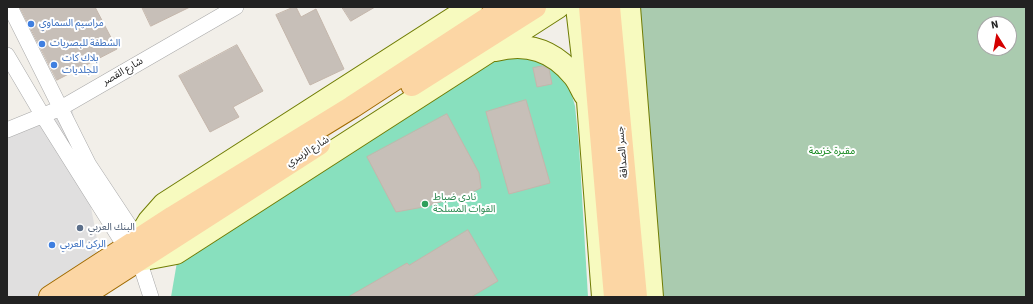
<!DOCTYPE html>
<meta charset="utf-8">
<style>
body{margin:0}
#map{position:relative;width:1033px;height:304px;overflow:hidden;background:#f2efe9;font-family:"Source Sans 3",sans-serif}
canvas{display:block}
.frame{position:absolute;inset:0;border:8px solid #222;pointer-events:none}
.north{position:absolute;left:977px;top:16px;width:40px;height:40px;box-sizing:border-box;background:#fff;border:1px solid #a7a7a7;border-radius:50%;rotate:349deg;font-size:11px;font-weight:700;line-height:16px;text-align:center;color:#222}
.north::after{content:'';display:block;margin:auto;width:14px;height:18px;background:#d40000;clip-path:polygon(50% 0,100% 100%,50% 72%,0 100%)}
</style>
<div id="map">
<canvas width="1033" height="304"></canvas>
<div class="frame"></div>
<div class="north">N</div>
</div>
<script>
const c = document.querySelector('canvas').getContext('2d');
c.lineJoin = 'round';
function paint(path, color) {
  c.fillStyle = color;
  c.fill(path, 'evenodd');
}
function stroke(path, color, width, dash) {
  c.strokeStyle = color;
  c.lineWidth = width;
  c.lineCap = dash ? 'butt' : 'round';
  c.setLineDash(dash || []);
  c.stroke(path);
}
function write(font, color, halo, rows, align = 'center') {
  c.font = font + ' "Source Sans 3","Noto Sans Arabic",sans-serif';
  c.lineWidth = 4;
  c.setLineDash([]);
  c.textBaseline = 'middle';
  c.strokeStyle = halo;
  c.fillStyle = color;
  for (const [text, x, y, turn = 0] of rows) {
    c.save();
    c.translate(x, y);
    c.rotate((+turn || 0) * Math.PI / 180);
    c.textAlign = isNaN(turn) ? turn : align;
    if (halo) c.strokeText(text, 0, 0);
    c.fillText(text, 0, 0);
    c.restore();
  }
}
paint(new Path2D(`
 M71 102 108 297H7V130Z`), '#e0dfdf');
paint(new Path2D(`
 M640 7H1026V297H657L639 11ZM985 24H1009V48H985Z`), '#aacbaf');
paint(new Path2D(`
 M510 52 533 53 567 78 575 106 579 146 588 297H171L177 262 463 78Z`), '#88e0be');
const building = new Path2D(`
 M20 7H95L117 49 57 80Z
 M142 7H190L151 26Z
 M294 7H296L301 17 316 9 344 69 310 85 276 15Z
 M342 7H375L351 21Z
 M237 45 263 91 233 107 239 117 210 132 179 76Z
 M543 66 549 69 552 84 537 87 533 68Z
 M526 100 550 183 509 194 486 112Z
 M447 114 479 173 481 188 457 199 435 203 429 206 396 212 367 157Z
 M468 230 498 281 471 297H348L407 263 409 265Z`);
paint(building, '#c7bfb8');
stroke(building, '#c4b6ab', 1);
const street = new Path2D(`
 M10 7 89 165 138 239
 M7 55 43 116 126 248
 M7 130 61 108 236 7
 M139 260 151 297`);
const secondary = new Path2D(`
 M577 7 588 101 603 297
 M629 7 652 297
 M495 50C527 42 553 50 574 76 579 82 581 89 585 95
 M138 239 149 221 164 204 471 7
 M139 260 176 253 558 7`);
const primary = new Path2D(`
 M590 7 615 297
 M609 7 636 297
 M412 85 535 7
 M50 297 173 217 352 107 505 7
 M81 297 319 144`);
stroke(street, '#a9a9a9', 16);
stroke(secondary, '#707d05', 24);
stroke(primary, '#a06b00', 24);
stroke(street, '#fff', 15);
stroke(secondary, '#f7fabf', 22);
stroke(primary, '#fcd6a4', 22);
for (const [x, y, r, color] of [
 [31,24,4,"#3f7fe0"],
 [42,44,4,"#3f7fe0"],
 [54,65,4,"#3f7fe0"],
 [425,204,4,"#2e9e5b"],
 [80,228,4,"#5c6f8a"],
 [52,245,4,"#3f7fe0"]
]) {
  const dot = new Path2D();
  dot.arc(x, y, r, 0, 2 * Math.PI);
  c.fillStyle = color;
  c.fill(dot);
  stroke(dot, '#fff', 1.5);
}
write('10px', '#366cbe', '#fff', [
 ["مراسيم السماوي",39,24],
 ["الشطفة للبصريات",50,44],
 ["بلاك كات",62,59],
 ["للجلديات",62,71],
 ["الركن العربي",60,245]
], 'left');
write('10px', '#222', '#fff', [
 ["شارع القصر",123,72,-30],
 ["شارع الزبيري",308,152,-32],
 ["جسر الصداقة",623,152,-95]
]);
write('10px', '#0c8416', '#fff', [
 ["مقبرة خزيمة",832,152]
]);
write('10px', '#27864d', '#fff', [
 ["نادي ضباط",433,198],
 ["القوات المسلحة",433,210]
], 'left');
write('10px', '#4e5e75', '#fff', [
 ["البنك العربي",88,228]
], 'left');
</script>
